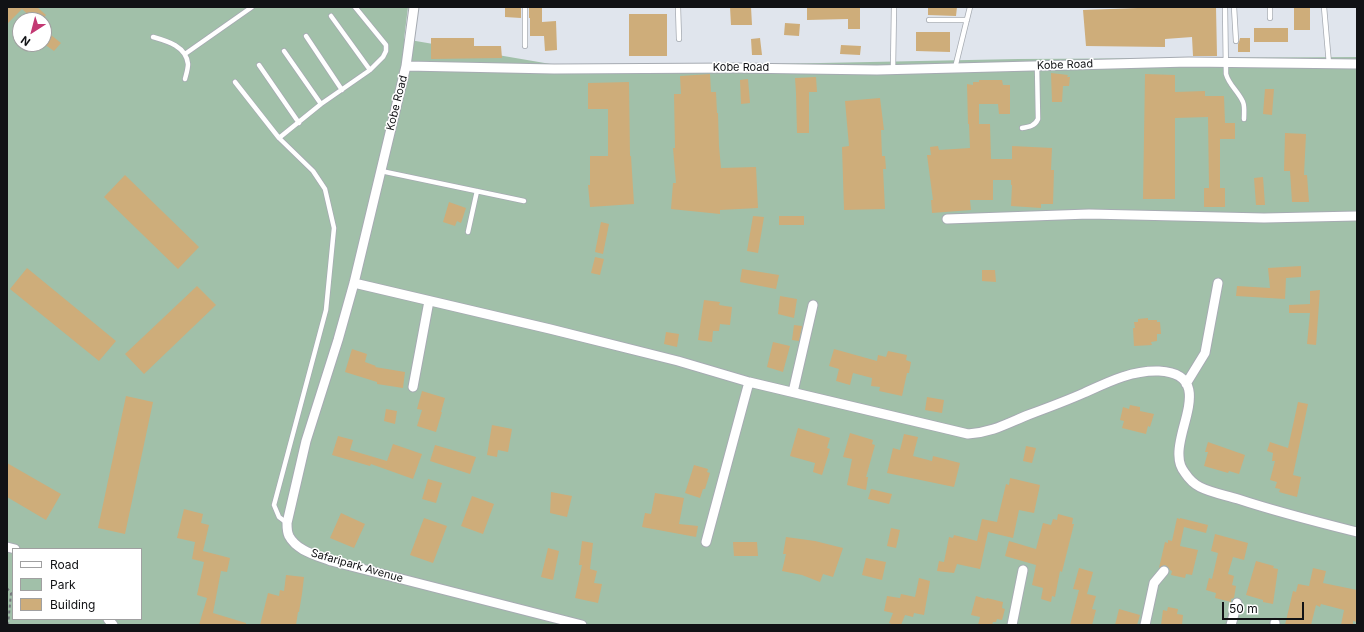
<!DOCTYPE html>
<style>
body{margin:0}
#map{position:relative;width:1364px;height:632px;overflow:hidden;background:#e0e5ed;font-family:Inter,sans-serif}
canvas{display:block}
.frame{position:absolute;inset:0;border:8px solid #111215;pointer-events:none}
.legend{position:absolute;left:12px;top:548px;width:130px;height:72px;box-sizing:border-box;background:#fff;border:1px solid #a0a0a1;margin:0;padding:5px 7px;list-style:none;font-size:12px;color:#111215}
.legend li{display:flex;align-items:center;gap:8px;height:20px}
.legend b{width:20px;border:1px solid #a0a0a1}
.north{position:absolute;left:12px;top:12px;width:40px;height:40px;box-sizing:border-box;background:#fff;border:1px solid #a0a0a1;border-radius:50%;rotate:216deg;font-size:11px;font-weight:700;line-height:16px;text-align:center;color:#111215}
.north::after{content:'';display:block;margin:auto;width:14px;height:18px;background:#c33973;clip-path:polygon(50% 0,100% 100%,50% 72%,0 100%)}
.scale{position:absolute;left:1222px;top:602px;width:82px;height:18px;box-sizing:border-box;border:2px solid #111215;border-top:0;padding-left:5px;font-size:12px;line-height:14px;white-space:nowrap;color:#111215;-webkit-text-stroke:3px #fff;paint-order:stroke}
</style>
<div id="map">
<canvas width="1364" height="632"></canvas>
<div class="frame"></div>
<ul class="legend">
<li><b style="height:5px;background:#fff"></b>Road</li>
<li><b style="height:11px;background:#a1c0a9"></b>Park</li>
<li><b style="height:11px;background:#cead7a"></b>Building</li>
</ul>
<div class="north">N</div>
<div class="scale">50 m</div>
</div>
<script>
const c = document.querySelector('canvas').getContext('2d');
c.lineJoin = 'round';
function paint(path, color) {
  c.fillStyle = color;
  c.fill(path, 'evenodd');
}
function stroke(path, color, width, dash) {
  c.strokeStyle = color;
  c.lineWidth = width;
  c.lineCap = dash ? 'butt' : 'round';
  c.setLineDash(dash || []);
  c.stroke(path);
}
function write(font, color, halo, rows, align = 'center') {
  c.font = font + ' Inter,sans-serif';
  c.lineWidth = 3;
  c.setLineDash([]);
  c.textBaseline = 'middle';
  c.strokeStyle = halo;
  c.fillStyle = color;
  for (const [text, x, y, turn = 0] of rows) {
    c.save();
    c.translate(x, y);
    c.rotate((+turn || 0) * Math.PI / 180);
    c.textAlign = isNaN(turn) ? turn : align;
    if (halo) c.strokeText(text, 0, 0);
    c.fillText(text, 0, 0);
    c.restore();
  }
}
paint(new Path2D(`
 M7 7H408L404 39 574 68 1018 59 1357 57V625H7ZM20 20H44V44H20ZM13 549H141V619H13Z`), '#a1c0a9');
paint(new Path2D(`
 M7 7H37L46 15 42 20H34L22 9 7 24Z
 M505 7H521V18L505 17Z
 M529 7H542V22L556 21 557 50 545 51 544 36H530V18H529Z
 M730 7H751L752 25H731Z
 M807 7H860V29H848V19L807 20Z
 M928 7H957L956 16 928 15Z
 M1165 7H1216L1217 56H1193L1192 37 1165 39V47L1086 46 1083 10Z
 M1294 7H1310V30H1294Z
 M629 14H667V56H629Z
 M785 23 800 24 799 36 784 35Z
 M1254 28H1288V42H1254Z
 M916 32H950V52L916 51Z
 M51 35 61 43 54 51 44 44Z
 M431 38H474V46H501L502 58 431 59Z
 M760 38 762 55H752L751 39Z
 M1240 38H1250V52H1238V44L1239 42Z
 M841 45 861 46 860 55 840 54Z
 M1051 73 1068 75 1067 77H1070L1069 86H1063L1062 102H1052Z
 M710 74 711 92H716L717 113H718L719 146 721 168 756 167 758 208 720 210V214L671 209 673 183H676L673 148H675L674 94H681L680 76Z
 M1145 74 1175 75V92L1205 91V96H1224L1225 123H1235V139H1220V188H1225V207H1204V188H1209L1208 117 1175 118V199H1143Z
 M816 77 817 92H809V133H797L796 93 795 78Z
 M748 79 750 103 741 104 740 80Z
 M979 80H1002L1003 85H1010V114H999L998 104H979V124H990L991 159H1012V146L1052 148 1051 170H1054L1053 204H1041V208L1011 206 1012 185H1011V180H993V200H970L971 210 932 213 931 200H933L927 155H931L930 147 938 146 939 150 970 148 969 124H968L967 84 973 85V82H979Z
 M629 82 630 156H631L634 204 590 207 588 185H590V156H608V109H588V83Z
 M1265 89H1274L1272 115 1263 114Z
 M880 98 884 130H881L882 156H885L886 169H883L885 209 844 210 842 147 849 146 845 101Z
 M1285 133 1306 134 1304 175H1307L1309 202H1292L1290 171H1284Z
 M125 175 199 247 178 269 104 197Z
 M1263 177 1265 205H1256L1254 178Z
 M449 202 466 208 461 223 457 221 455 226 443 222Z
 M753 216 764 217 758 253 747 251Z
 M779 216H804V225H779Z
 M601 222 609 224 603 254 595 252Z
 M595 257 604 259 600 275 591 273Z
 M1301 266V277L1286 278 1285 299 1236 296 1237 286 1270 288 1268 268Z
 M27 268 116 341 99 361 10 289Z
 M742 269 779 275 776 289 740 282Z
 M982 270H995L996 282 982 281Z
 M197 286 216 305 144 374 125 354Z
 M1320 290 1316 345 1307 344 1310 313H1289V305L1310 304V291Z
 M780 296 797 299 794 318 778 314Z
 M704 300 720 302 719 305 732 307 730 325 720 324 719 331H713L712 342 698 340Z
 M1148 318V320H1157V322H1160L1161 334H1157V341L1151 342 1152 345 1134 346 1133 328H1135L1134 322H1138V319Z
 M794 325 802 326 799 341 792 340Z
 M666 332 679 334 677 347 664 344Z
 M773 342 790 346 783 372 767 367Z
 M352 349 367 354 365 362 376 366 375 367 405 372 403 388 377 384V382L345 372Z
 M834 349 877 361 878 355 886 357 888 351 907 355 906 360 911 362 909 373H907L902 396 879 391 880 387 871 386 872 378 853 373 850 385 836 381 839 369 829 366Z
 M422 391 445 398 441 412H442L436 432 417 426 422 410 417 409Z
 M126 396 153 402 125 534 98 528Z
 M927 397 944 400 942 413 925 410Z
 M1298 402 1308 404 1293 475 1301 477 1297 497 1279 492 1280 489 1275 488 1277 482 1270 480 1275 461H1272L1273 453 1267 451 1270 442 1288 448Z
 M1130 405 1140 407V411L1154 414 1150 427 1148 426 1146 434 1122 428 1124 421 1120 420 1123 407 1129 409Z
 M386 409 397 411 395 424 384 421Z
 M492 425 512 429 508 452 498 450 497 457 487 455Z
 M798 428 830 438 827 448 830 449 822 475 813 472 815 463 790 456Z
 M850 433 873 440 872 444 875 445 866 477H868L866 490 847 485 852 459 843 457Z
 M904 434 918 437 913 456 932 461 933 456 960 463 954 487 887 473 893 448 900 450Z
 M338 436 353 440 350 450 387 461 393 444 422 454 413 479 371 464 370 466 332 455Z
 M1208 442 1245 455 1239 474 1229 471 1228 473 1204 466 1208 452H1205Z
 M435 445 476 457 470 474 430 461Z
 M1026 446 1036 448 1032 463 1023 461Z
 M7 463 61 494 46 520 7 497Z
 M694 465 708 469 707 472 710 473 705 489H703L700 498 685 493Z
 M1010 478 1040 485 1034 513 1019 510 1013 538 988 532 980 569 957 564 954 573 937 571 939 561 944 562 949 537 953 538 954 535 977 541 982 519 997 522 1006 484 1009 485Z
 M428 479 442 483 436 503 422 499Z
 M871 489 892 494 889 504 868 499Z
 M551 492 572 496 567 517 550 513Z
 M655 493 684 498 679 524 698 526 696 537 642 527 645 513 651 514Z
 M472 496 494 504 483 534 461 526Z
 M184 509 203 514 201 523 209 525 203 551 230 558 227 572 221 571 213 613 246 623V625H199L207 598 197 595 204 562 192 559 195 542 177 538Z
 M341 513 365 524 354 548 330 538Z
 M1058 514 1073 518 1072 524H1074L1062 572 1060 571 1055 597 1052 596 1051 602 1041 599 1043 588 1032 585 1036 565 1005 556 1009 541 1036 549 1043 523 1051 525 1053 519 1057 520Z
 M424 518 447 526 433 563 410 555Z
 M1177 518 1180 519V518L1208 525 1206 533 1184 527 1180 546 1198 550 1192 575 1186 574 1185 578 1171 575 1172 571 1170 570 1168 567 1165 565 1162 566 1159 568 1165 542 1168 543V540L1172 541Z
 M891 528 900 530 896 548 887 546Z
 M1215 534 1248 543 1244 560 1233 557 1228 574 1234 576 1232 585 1236 586 1234 598 1231 599V602L1215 598 1216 593 1206 590 1209 578 1212 579 1218 553 1211 551Z
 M786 537 815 541 843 548 833 577 823 574 820 582 802 575 782 571 786 554H783Z
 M582 541 593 543 590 569 597 571 594 583 602 584 598 603 575 598 582 565H579Z
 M733 542H757L758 556H734Z
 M548 548 559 551 553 580 541 577Z
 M866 558 886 562 882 580 862 575Z
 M1256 561 1274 566 1273 568 1278 569 1273 604 1263 602V600L1246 595Z
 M1079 568 1093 572 1087 594 1096 596 1092 609 1096 610 1092 625H1070L1079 590 1073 589Z
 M1313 568 1326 571 1323 583 1357 590V622L1353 621V625H1341L1344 610 1321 604 1320 607 1316 605 1311 625H1285L1293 591 1296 592 1298 584 1309 586Z
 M286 575 304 577 302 594 299 612H298L296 625H260L268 593 279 596 280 590 284 591Z
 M919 578 930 581 924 615 914 613 913 617 905 615 901 625H894L889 623 893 613 884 611 887 596 900 598 901 594 915 597Z
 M976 596 986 599 987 598 1003 602 1002 608 1005 609 1002 620 997 619 996 622H993L992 625H978L980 617 971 615Z
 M1168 607 1178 609 1177 614 1183 615 1182 625H1161L1163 610 1167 611Z
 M1119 609 1140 615 1137 625H1115Z`), '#cead7a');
const lane = new Path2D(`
 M678 7 679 39
 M1225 7 1226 74C1229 85 1238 91 1243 102 1245 107 1244 113 1244 119
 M1234 7 1236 41
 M1324 7 1329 64
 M331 16 370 70
 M1270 18V7
 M929 20H967
 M306 36 342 90
 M153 37C167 41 186 46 188 64 188 69 186 75 185 79
 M525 46V7
 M284 51 321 104
 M185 54 252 7
 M259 65 299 123
 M955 68 970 7
 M893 69 894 7
 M235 82 279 138 313 171 325 189 334 228 326 310 274 505 279 517 287 523
 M1022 128C1029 127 1035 126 1038 119L1037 65
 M279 138 321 104 370 70 383 57 386 51V45L355 7
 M381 171 524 201
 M468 232 477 191`);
const street = new Path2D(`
 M414 7 406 66 354 283 338 340 306 441 287 523C287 527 287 532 289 536 297 551 316 555 331 561L582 625
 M406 66 554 69 735 68 877 70 1189 62 1357 64
 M947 219 1089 214 1264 218 1357 216
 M354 283 550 329 678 361 749 382 968 434C993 432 1006 424 1028 415 1047 408 1066 401 1084 393 1108 382 1132 370 1159 371 1215 374 1176 428 1179 456 1179 463 1181 468 1185 473 1189 479 1194 484 1200 487 1212 493 1225 495 1238 499 1277 512 1317 522 1357 532
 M1186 384 1205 353 1218 283
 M413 387 429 301
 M793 392 813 305
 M706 542 749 382
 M7 547 15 549
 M108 619 113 625
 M1012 625 1023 570
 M1145 625 1154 583 1164 571
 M1231 625 1237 603
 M1275 625V623`);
stroke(lane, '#a6abb2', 6);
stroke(street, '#a6abb2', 11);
stroke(new Path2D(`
 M7 588 11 593 8 625`), '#75787d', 2, [3, 3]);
stroke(lane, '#fff', 4.5);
stroke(street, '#fff', 9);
write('11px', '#111215', '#fff', [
 ["Kobe Road",1065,65,-2],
 ["Kobe Road",741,68],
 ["Kobe Road",397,103,-76],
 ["Safaripark Avenue",357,566,16]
]);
</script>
